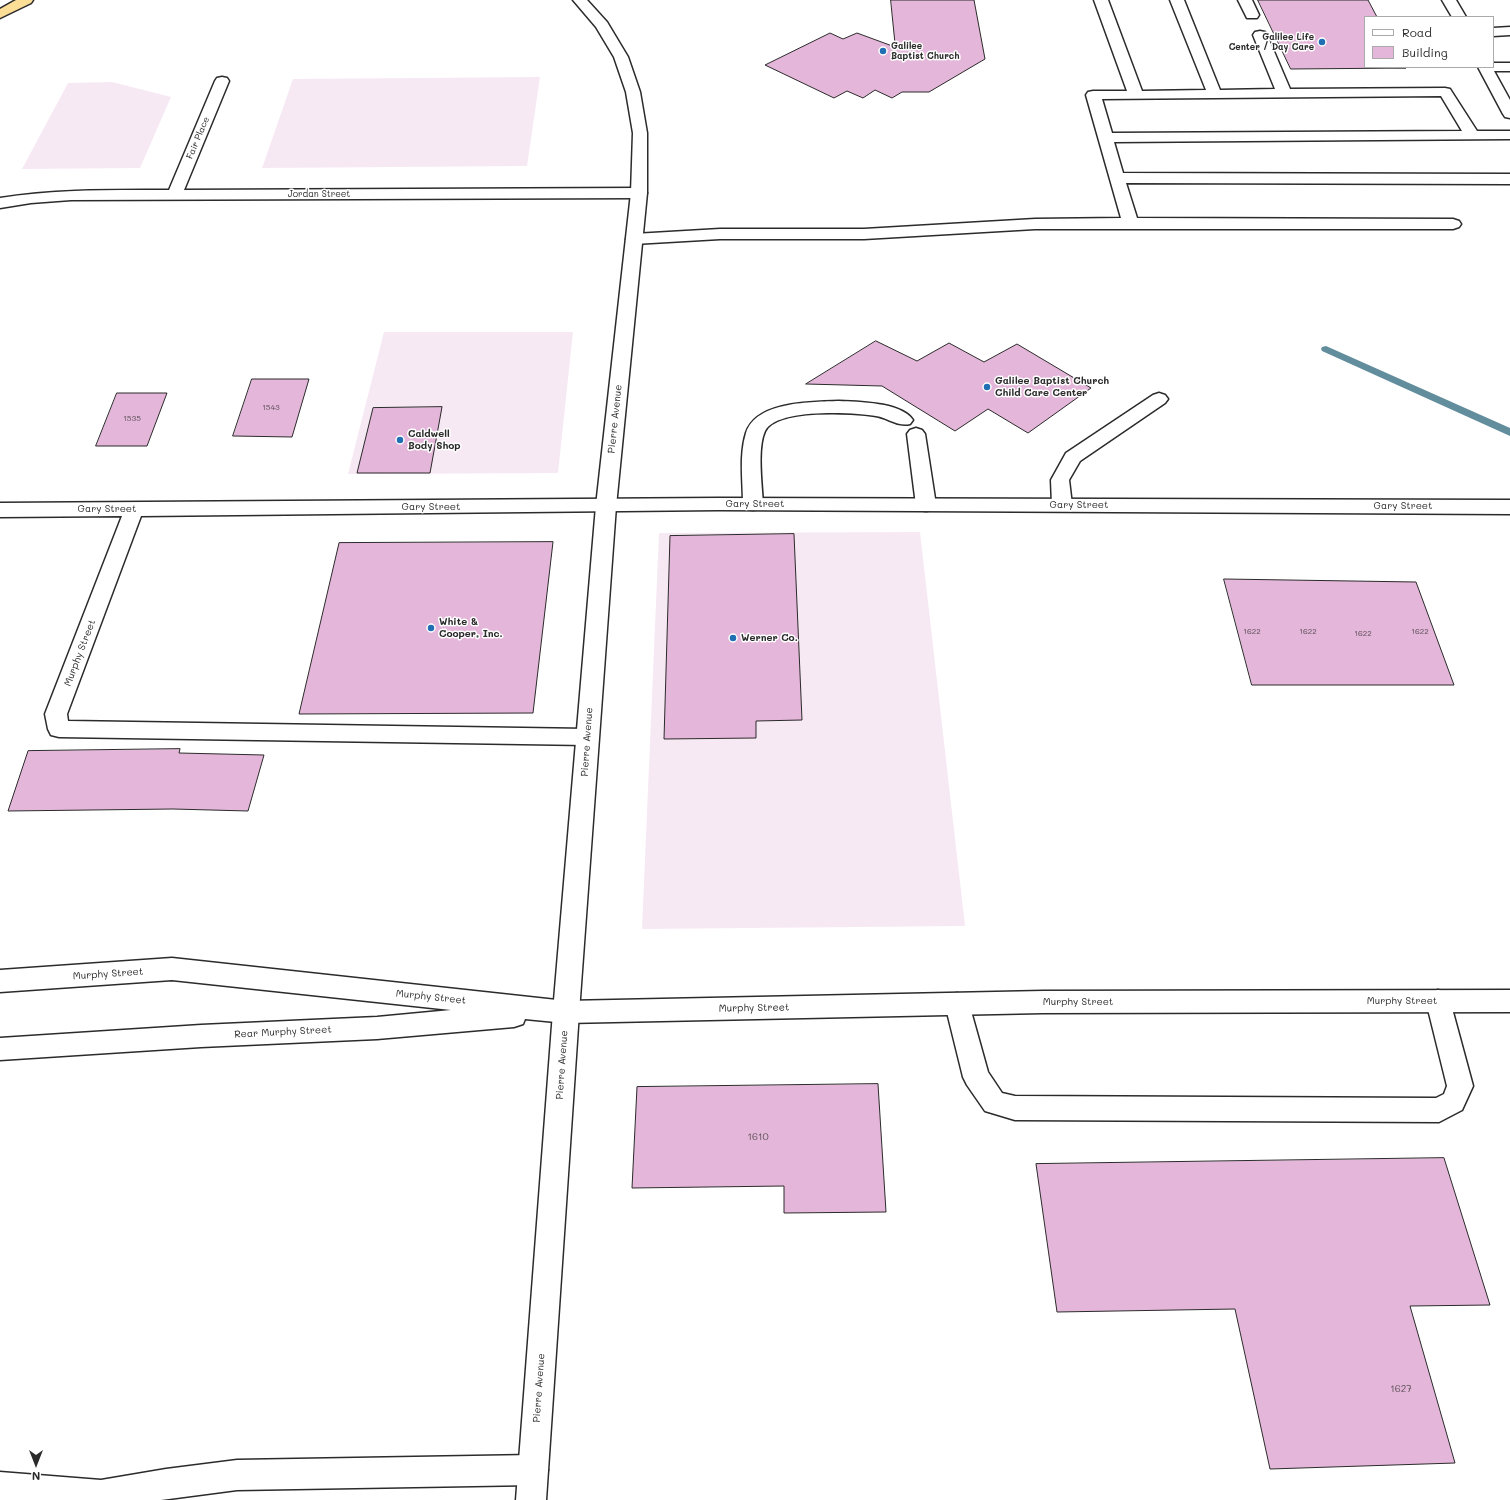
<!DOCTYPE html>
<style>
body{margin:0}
#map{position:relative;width:1510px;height:1500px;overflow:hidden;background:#fff;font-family:Mali,sans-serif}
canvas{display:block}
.legend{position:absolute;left:1364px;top:16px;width:130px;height:52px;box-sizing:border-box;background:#fff;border:1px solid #aaa;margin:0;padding:5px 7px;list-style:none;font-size:12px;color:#2b2b2b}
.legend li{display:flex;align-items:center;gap:8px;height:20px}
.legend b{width:20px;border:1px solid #aaa}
.north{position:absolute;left:16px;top:1444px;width:40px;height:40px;-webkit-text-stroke:3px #fff;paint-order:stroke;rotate:180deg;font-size:11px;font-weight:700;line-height:16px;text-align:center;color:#2b2b2b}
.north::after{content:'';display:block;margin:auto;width:14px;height:18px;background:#2b2b2b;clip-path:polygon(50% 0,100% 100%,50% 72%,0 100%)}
</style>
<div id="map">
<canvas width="1510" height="1500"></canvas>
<ul class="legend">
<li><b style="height:5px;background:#fff"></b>Road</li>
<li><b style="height:11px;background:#e4b6d9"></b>Building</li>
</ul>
<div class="north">N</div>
</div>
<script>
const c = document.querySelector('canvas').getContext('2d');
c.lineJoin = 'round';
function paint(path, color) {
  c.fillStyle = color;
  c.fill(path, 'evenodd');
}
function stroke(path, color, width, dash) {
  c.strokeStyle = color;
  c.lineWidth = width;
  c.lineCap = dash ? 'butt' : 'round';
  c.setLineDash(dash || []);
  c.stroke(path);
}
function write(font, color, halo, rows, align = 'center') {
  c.font = font + ' Mali,sans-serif';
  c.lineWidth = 3;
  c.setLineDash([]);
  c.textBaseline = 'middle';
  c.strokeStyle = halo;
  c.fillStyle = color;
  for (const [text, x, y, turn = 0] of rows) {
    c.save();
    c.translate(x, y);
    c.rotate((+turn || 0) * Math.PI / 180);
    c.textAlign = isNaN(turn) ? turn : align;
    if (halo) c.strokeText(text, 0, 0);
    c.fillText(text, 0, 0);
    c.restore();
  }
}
paint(new Path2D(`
 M540 77 527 166 262 168 293 79Z
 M112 82 171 97 140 168 22 169 68 83Z
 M384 332H573L558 473 348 474Z
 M920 532 965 926 642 929 659 533Z`), '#f7e9f4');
paint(new Path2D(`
 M1326 346 1510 428V436L1322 351 1321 349 1322 347Z`), '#628d9c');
const building = new Path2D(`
 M891 0H974L985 59 929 92H902L892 98 875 90 863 98 847 91 834 98 765 65 830 33 843 39 857 33 895 47Z
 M1258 0H1368L1377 17H1365V67L1406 68 1291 69Z
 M876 341 917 361 949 343 984 362 1017 344 1091 388 1028 433 988 409 955 431 882 386 806 384Z
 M252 379H309L292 437 233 436Z
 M117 393H167L147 446H96Z
 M442 407 430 473H357L373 408Z
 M794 534 802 720 756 721V738L664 739 670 536Z
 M553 542 533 713 299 714 339 543Z
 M1224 579 1416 582 1454 685H1252Z
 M180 749 179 753 264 755 248 811 173 809 8 811 28 751Z
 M878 1084 886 1212 784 1213V1186L632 1188 637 1087Z
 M1444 1158 1490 1305 1410 1306 1455 1463 1270 1469 1235 1309 1057 1312 1036 1164Z`);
paint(building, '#e4b6d9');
stroke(building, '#2b2b2b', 1);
const service = new Path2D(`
 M1094 0H1108L1142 91 1206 90 1170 0H1184L1220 90 1275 89 1253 35 1255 32 1260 31 1265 32 1267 35 1290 89 1445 88 1450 89 1477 131H1510V139L1114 142 1123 173 1510 174V184L1126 183 1137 218 1453 219 1459 221 1461 224 1459 227 1453 229H1035L864 239H720L634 244 628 242 626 239 628 236 634 234 720 229H864L1035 219 1121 218 1086 95 1088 92 1093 91H1127ZM1441 96 1462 131 1112 133 1102 99Z
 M1238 0H1252L1259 15 1257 18H1247Z
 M1510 27V35L1493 36V28Z
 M1159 393 1165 395 1168 399 1165 403 1080 461 1069 480 1072 505 1069 510 1062 511 1055 510 1052 505 1051 480 1066 453 1153 395Z
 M839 401C859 402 901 402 913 420L910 424C898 427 888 418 876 416 854 412 776 408 765 431 757 448 762 485 763 504L760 509 753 510 746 509 743 504C743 481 739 455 746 433 756 401 812 402 839 401Z
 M916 428 922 430 925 434 936 505 933 510 926 511 919 510 916 505 907 434 910 430Z
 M1438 990 1447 993 1450 1001 1473 1086 1462 1110 1439 1122 1015 1120 985 1111 967 1085 963 1077 945 1004 948 996 957 993 966 996 969 1004 988 1072 1002 1093 1015 1096 1436 1098 1444 1094 1447 1086 1426 1001 1429 993Z
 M533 1455 544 1459 548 1470 544 1481 533 1485 237 1490 161 1500H0V1472L101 1480 166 1469 237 1460Z`);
const minor = new Path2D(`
 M1442 0H1456L1466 17H1452Z
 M1493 63H1510V71H1494L1510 100V118L1505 117 1503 114 1478 67H1493Z
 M222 77 227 78 229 81 184 190 639 188 645 190 647 193 645 196 639 198 71 200 31 203 0 208V198C56 189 112 190 169 190L215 81 217 78Z
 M719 498 1510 500V514L719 510 141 516 67 714 68 721 587 729 595 731 598 737 595 743 587 745 59 737 51 735 48 729 45 714 122 516 0 517V503Z`);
const tertiary = new Path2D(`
 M172 958 566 1001 1043 991 1510 990V1012L1043 1013 566 1023 525 1019 523 1024 514 1027 377 1039 201 1047 0 1060V1038L201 1025 377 1017 451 1010 172 980 0 992V970Z`);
const secondary = new Path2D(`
 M573 0H587L607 22 628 57 640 92 647 133V193L616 506 579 1012 546 1500H516L553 1012 596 506 631 193 633 133 626 92 614 57 596 27Z`);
const motorway = new Path2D(`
 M16 0H33L31 3 0 18V9Z`);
stroke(service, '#2b2b2b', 3);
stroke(minor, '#2b2b2b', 3);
stroke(tertiary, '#2b2b2b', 3);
stroke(secondary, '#2b2b2b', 3);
stroke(motorway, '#2b2b2b', 3);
paint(service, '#fff');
paint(minor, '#fff');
paint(tertiary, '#fff');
paint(secondary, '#fff');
paint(motorway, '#fcde96');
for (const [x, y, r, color] of [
 [1322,42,4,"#1f6fb2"],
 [883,51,4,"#1f6fb2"],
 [987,387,4,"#1f6fb2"],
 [400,440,4,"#1f6fb2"],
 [431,628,4,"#1f6fb2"],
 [733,638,4,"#1f6fb2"]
]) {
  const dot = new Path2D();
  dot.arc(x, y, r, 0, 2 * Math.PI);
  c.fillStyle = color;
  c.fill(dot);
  stroke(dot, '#fff', 1.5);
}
write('8px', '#594e56', null, [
 ["1543",271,408],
 ["1535",132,419],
 ["1622",1252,632],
 ["1622",1308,632],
 ["1622",1420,632],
 ["1622",1363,634]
]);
write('bold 9px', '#2b2b2b', '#fff', [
 ["Galilee Life",1314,37],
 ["Center / Day Care",1314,47],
 ["Galilee",891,46,"left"],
 ["Baptist Church",891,56,"left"]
], 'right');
write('9px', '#2b2b2b', '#fff', [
 ["Fair Place",198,138,-67],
 ["Jordan Street",319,194]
]);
write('bold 10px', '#2b2b2b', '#fff', [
 ["Galilee Baptist Church",995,381],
 ["Child Care Center",995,393],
 ["Caldwell",408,434],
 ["Body Shop",408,446],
 ["White &",439,622],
 ["Cooper, Inc.",439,634],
 ["Werner Co.",741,638]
], 'left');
write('10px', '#2b2b2b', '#fff', [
 ["Pierre Avenue",615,419,-84],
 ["Gary Street",755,504],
 ["Gary Street",1079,505],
 ["Gary Street",1403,506],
 ["Gary Street",431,507],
 ["Gary Street",107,509],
 ["Murphy Street",80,653,-69],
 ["Pierre Avenue",587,742,-86],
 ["Murphy Street",108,974,-4],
 ["Murphy Street",431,997,6],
 ["Murphy Street",1402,1001],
 ["Murphy Street",1078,1002],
 ["Murphy Street",754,1008,-1],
 ["Rear Murphy Street",283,1032,-3],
 ["Pierre Avenue",562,1065,-86],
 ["Pierre Avenue",539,1388,-86]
]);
write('10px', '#594e56', null, [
 ["1610",758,1137],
 ["1627",1401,1389]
]);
</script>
